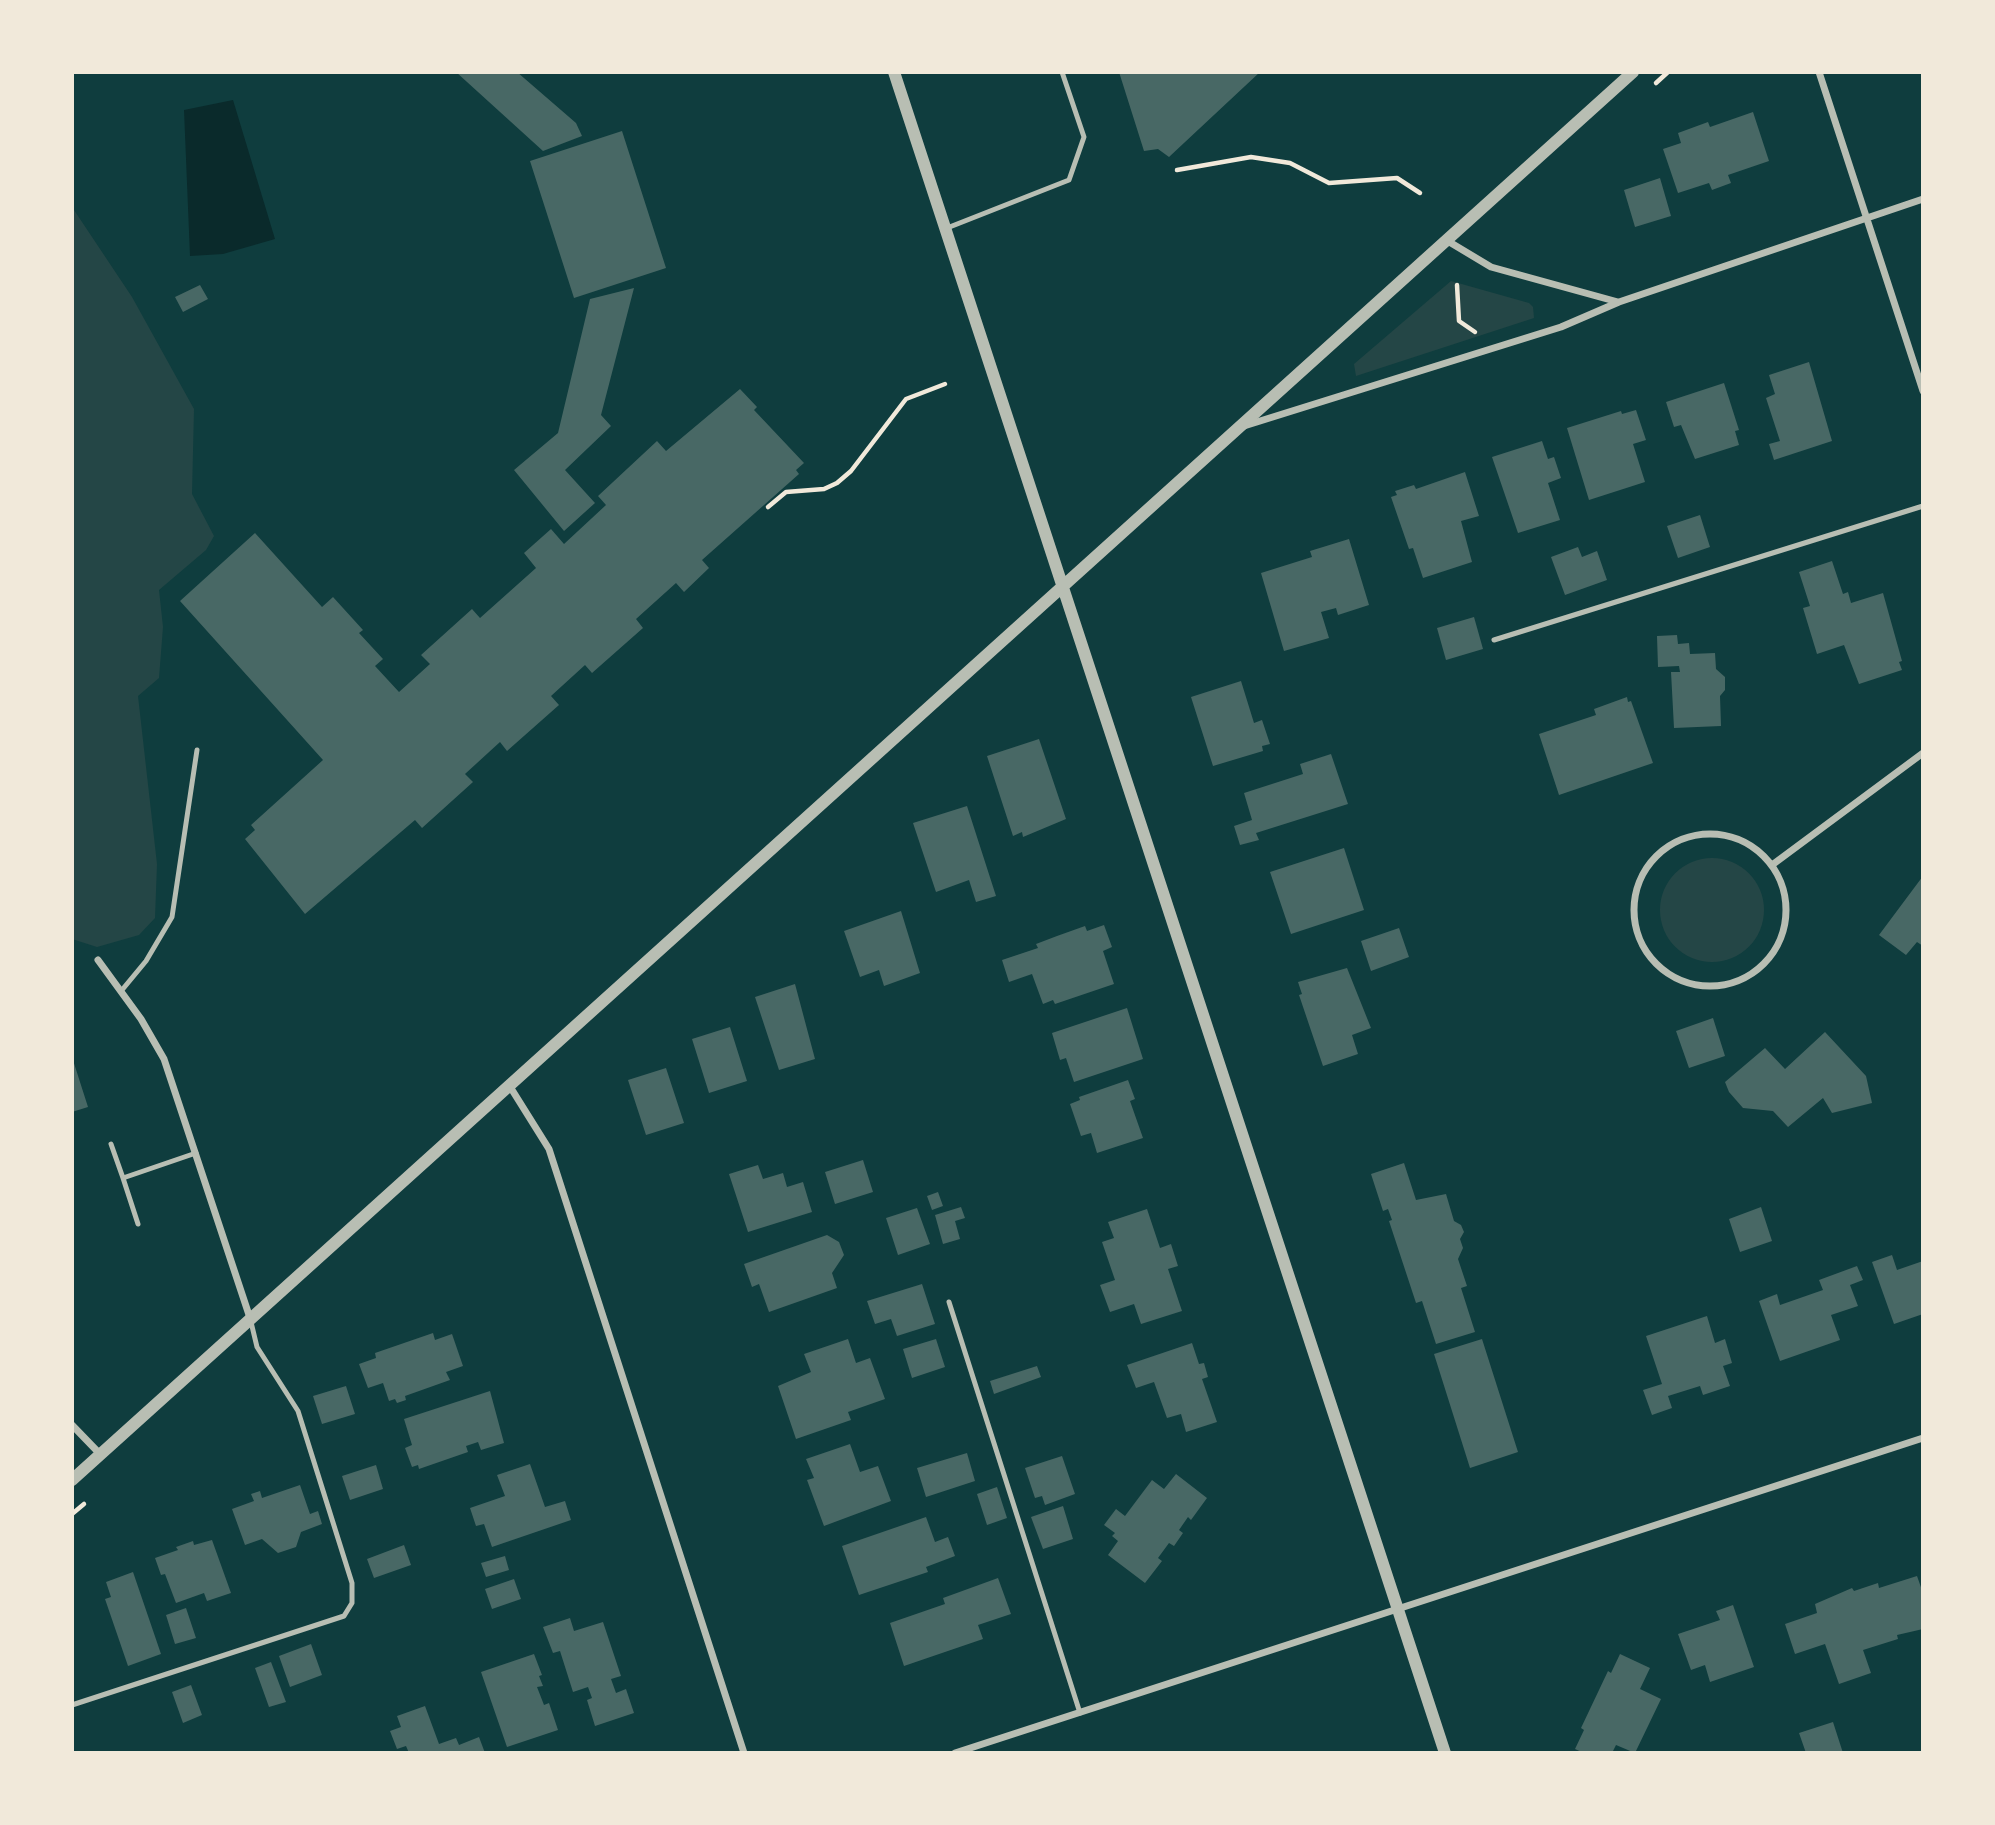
<!DOCTYPE html>
<style>
body{margin:0}
#map{position:relative;width:1995px;height:1825px;overflow:hidden;background:#0f3d3e;font-family:Quicksand,sans-serif}
canvas{display:block}
.frame{position:absolute;inset:0;border:74px solid #f1e9da;pointer-events:none}
</style>
<div id="map">
<canvas width="1995" height="1825"></canvas>
<div class="frame"></div>
</div>
<script>
const c = document.querySelector('canvas').getContext('2d');
c.lineJoin = 'round';
function paint(path, color) {
  c.fillStyle = color;
  c.fill(path, 'evenodd');
}
function stroke(path, color, width, dash) {
  c.strokeStyle = color;
  c.lineWidth = width;
  c.lineCap = dash ? 'butt' : 'round';
  c.setLineDash(dash || []);
  c.stroke(path);
}
paint(new Path2D(`
 M72 207 132 297 194 409 192 494 214 536 206 550 159 590 163 627 159 678 138 696 157 864 155 918 139 935 97 947 72 939Z
 M1451 281 1529 303 1533 307 1534 318 1356 376 1354 364Z
 M1660 910a52 52 0 1 1 104 0a52 52 0 1 1-104 0Z`), '#244646');
paint(new Path2D(`
 M233 100 275 239 223 254 190 256 184 110Z`), '#0a2a2b');
paint(new Path2D(`
 M456 72H517L576 123 582 136 543 151Z
 M1119 72H1260L1169 157 1158 149 1144 151Z
 M1753 112 1769 161 1728 175 1731 183 1712 190 1709 183 1678 193 1663 149 1681 143 1678 133 1708 122 1710 127Z
 M622 131 666 268 574 298 530 161Z
 M1660 178 1671 216 1635 227 1624 190Z
 M200 285 208 299 183 312 175 297Z
 M634 288 601 415 611 426 565 470 595 503 564 531 514 470 558 433 590 299Z
 M1809 362 1832 441 1774 460 1769 444 1780 441 1766 398 1775 394 1769 375Z
 M1724 383 1739 430 1735 431 1739 445 1695 459 1681 425 1674 427 1666 402Z
 M740 389 757 407 754 410 804 463 796 470 799 474 702 560 709 568 684 592 676 583 636 619 643 628 592 673 585 665 551 696 559 705 507 751 500 742 465 774 473 782 422 828 415 820 305 914 245 839 255 830 251 825 323 760 180 601 255 533 322 607 333 597 363 630 359 633 383 659 375 666 399 692 430 664 421 655 472 609 480 618 536 568 524 553 551 529 564 544 606 505 598 496 657 441 666 451Z
 M1636 410 1646 440 1633 444 1645 482 1589 500 1567 428 1621 411 1622 414Z
 M1542 441 1548 459 1554 457 1561 478 1548 483 1560 520 1518 533 1492 457Z
 M1465 472 1479 516 1461 521 1472 562 1423 578 1413 548 1409 549 1391 497 1397 495 1395 491 1414 485 1416 489Z
 M1700 515 1710 547 1678 558 1667 526Z
 M1349 539 1369 605 1338 615 1336 608 1321 612 1329 638 1284 651 1261 573 1312 557 1310 551Z
 M1578 547 1582 557 1597 551 1607 580 1565 595 1551 557Z
 M1832 561 1843 594 1848 592 1851 603 1883 593 1902 661 1899 662 1902 670 1859 684 1844 645 1817 654 1803 608 1810 606 1799 572Z
 M1474 617 1483 649 1446 660 1437 628Z
 M1677 635 1678 644 1689 643 1690 654 1715 653 1716 669 1725 677V690L1720 696 1721 726 1674 728 1671 672H1680L1679 666 1658 667 1657 636Z
 M1241 681 1254 723 1262 720 1270 744 1262 746 1263 751 1213 766 1191 697Z
 M1627 697 1628 702 1631 701 1653 763 1559 795 1539 734 1596 715 1594 709Z
 M1039 739 1066 819 1023 837 1022 832 1013 836 987 756Z
 M1331 754 1348 804 1256 833 1259 840 1240 845 1234 826 1252 820 1244 793 1303 774 1300 764Z
 M967 806 996 896 976 902 969 880 936 892 913 823Z
 M1344 848 1364 910 1291 934 1270 872Z
 M1923 876V946L1917 942 1906 955 1879 935Z
 M901 911 920 973 884 986 879 970 860 977 844 931Z
 M1104 925 1112 947 1103 951 1114 984 1055 1004 1053 1000 1043 1004 1032 974 1009 982 1002 960 1038 948 1036 944 1057 936 1085 926 1087 931Z
 M1399 928 1409 957 1371 971 1361 941Z
 M1347 968 1371 1028 1352 1035 1358 1054 1323 1066 1299 995 1302 994 1298 982Z
 M795 984 815 1059 779 1070 755 997Z
 M1127 1008 1143 1059 1074 1082 1066 1058 1060 1060 1052 1033Z
 M1713 1018 1725 1056 1689 1068 1676 1031Z
 M730 1027 747 1081 709 1093 692 1039Z
 M1825 1032 1866 1076 1872 1103 1832 1113 1823 1098 1788 1127 1773 1111 1743 1108 1729 1092 1725 1082 1765 1048 1785 1069Z
 M72 1057 88 1107 72 1112Z
 M666 1068 684 1123 646 1135 628 1080Z
 M1128 1080 1135 1099 1130 1101 1143 1138 1097 1153 1091 1133 1081 1136 1070 1104 1080 1100 1079 1097Z
 M863 1160 873 1192 835 1204 825 1172Z
 M1404 1163 1416 1200 1446 1194 1454 1221 1461 1225 1464 1232 1460 1239 1463 1248 1458 1259 1467 1286 1461 1288 1475 1332 1436 1344 1422 1301 1416 1303 1389 1221 1392 1220 1388 1209 1383 1211 1371 1174Z
 M758 1165 763 1179 783 1173 787 1187 803 1182 812 1212 748 1232 729 1174Z
 M938 1192 943 1206 932 1210 927 1196Z
 M961 1207 965 1218 955 1221 960 1239 943 1244 935 1215Z
 M1761 1207 1772 1241 1740 1252 1729 1219Z
 M917 1208 930 1244 898 1255 886 1218Z
 M1147 1209 1160 1248 1171 1244 1178 1266 1168 1269 1182 1311 1141 1324 1134 1304 1110 1312 1100 1285 1115 1280 1102 1242 1114 1238 1108 1222Z
 M827 1235 839 1242 844 1255 832 1273 837 1288 769 1312 759 1284 752 1287 744 1264Z
 M1892 1255 1897 1270 1923 1261V1314L1894 1324 1872 1262Z
 M1857 1266 1863 1280 1850 1285 1858 1306 1831 1315 1840 1340 1780 1361 1759 1301 1777 1294 1780 1305 1823 1290 1819 1280Z
 M922 1284 935 1324 897 1336 891 1319 875 1324 867 1301Z
 M1707 1316 1715 1343 1725 1339 1732 1363 1723 1366 1730 1386 1703 1395 1700 1386 1668 1396 1672 1408 1652 1415 1643 1390 1662 1384 1646 1336Z
 M433 1333 435 1340 452 1334 463 1366 446 1372 450 1380 405 1396 406 1400 397 1403 395 1399 389 1401 383 1383 368 1388 359 1364 376 1358 375 1353Z
 M848 1339 856 1363 870 1358 885 1399 848 1412 851 1420 796 1439 778 1386 811 1372 804 1354Z
 M936 1339 945 1367 912 1378 903 1349Z
 M1482 1339 1518 1452 1470 1468 1434 1354Z
 M1192 1343 1199 1364 1204 1363 1208 1377 1202 1379 1217 1422 1186 1432 1181 1414 1167 1418 1154 1382 1136 1388 1127 1365Z
 M1037 1366 1041 1377 994 1394 990 1381Z
 M346 1386 355 1414 322 1424 313 1396Z
 M490 1391 504 1443 481 1450 478 1442 466 1446 468 1452 419 1469 418 1465 412 1467 405 1448 412 1445 404 1419Z
 M850 1444 860 1472 878 1466 891 1501 824 1526 807 1480 814 1478 806 1459Z
 M967 1453 975 1481 926 1497 917 1468Z
 M1062 1456 1075 1494 1045 1505 1042 1496 1035 1498 1025 1468Z
 M530 1464 545 1507 565 1501 571 1520 492 1547 484 1524 476 1526 470 1508 505 1496 497 1475Z
 M376 1465 383 1489 350 1500 342 1476Z
 M1176 1474 1207 1498 1191 1520 1188 1517 1179 1530 1183 1533 1174 1546 1169 1543 1158 1558 1162 1561 1145 1583 1108 1555 1118 1541 1112 1536 1115 1533 1104 1525 1116 1509 1125 1516 1152 1480 1164 1489Z
 M300 1485 310 1514 318 1511 322 1524 301 1532 296 1547 278 1553 262 1539 245 1545 232 1509 254 1501 251 1494 260 1491 262 1498Z
 M997 1487 1007 1518 987 1525 977 1494Z
 M1063 1506 1073 1539 1043 1549 1031 1517Z
 M926 1517 935 1542 948 1537 955 1556 926 1567 928 1572 859 1595 842 1546Z
 M212 1540 231 1593 207 1601 204 1593 176 1603 165 1574 161 1575 155 1558 178 1550 176 1547 193 1541 194 1545Z
 M404 1545 411 1565 374 1578 367 1559Z
 M505 1556 509 1570 486 1577 481 1563Z
 M133 1572 161 1654 128 1666 105 1599 111 1597 106 1582Z
 M1917 1576 1923 1593V1629L1897 1635 1898 1639 1863 1650 1871 1673 1839 1684 1825 1644 1795 1654 1785 1624 1817 1613 1815 1604 1852 1588 1854 1591 1878 1583 1879 1588Z
 M998 1578 1011 1614 978 1625 983 1639 904 1666 890 1623 945 1604 943 1598Z
 M514 1579 521 1599 492 1609 485 1589Z
 M1733 1605 1754 1667 1710 1682 1705 1665 1691 1670 1678 1634 1720 1620 1716 1611Z
 M186 1608 196 1638 175 1644 166 1615Z
 M570 1618 574 1631 603 1622 621 1676 611 1679 616 1693 626 1689 634 1713 595 1726 587 1700 592 1698 588 1687 573 1692 560 1651 553 1653 543 1627Z
 M311 1644 322 1675 290 1687 279 1656Z
 M534 1654 542 1675 539 1676 543 1686 537 1687 544 1705 549 1703 558 1730 507 1747 481 1672Z
 M1620 1654 1650 1668 1640 1689 1661 1699 1635 1753 1616 1745 1612 1753H1584L1575 1749 1584 1730 1581 1728 1608 1671 1611 1673Z
 M271 1662 286 1702 269 1707 255 1668Z
 M191 1685 202 1715 183 1723 172 1692Z
 M425 1706 439 1744 456 1738 459 1745 479 1737 485 1753H409L406 1746 397 1749 390 1731 401 1727 397 1716Z
 M1833 1722 1843 1753H1806L1799 1733Z`), '#486865');
stroke(new Path2D(`
 M1656 83 1668 72
 M1177 170 1251 157 1290 163 1329 183 1397 178 1420 193
 M1457 285 1459 321 1475 332
 M768 507 786 492 824 489 837 483 851 471 906 399 945 384
 M72 1514 84 1504`), '#f1e9da', 4.5);
stroke(new Path2D(`
 M947 228 1069 180 1084 137 1062 72
 M1494 640 1923 506
 M122 990 146 961 172 917 197 750
 M111 1144 123 1178
 M138 1224 123 1178 196 1153
 M949 1302 1080 1713
 M72 1705 344 1616 352 1603V1583L298 1411 257 1347 251 1322`), '#b8beb3', 5);
stroke(new Path2D(`
 M1819 72 1923 391
 M1446 240 1491 267 1618 302
 M1244 426 1561 327 1619 302 1923 199
 M1634 910a76 76 0 1 1 152 0a76 76 0 1 1-152 0Z
 M1772 865 1923 753
 M98 960 141 1019 164 1059 250 1318
 M509 1085 549 1149 744 1753
 M72 1425 100 1454
 M955 1753 1923 1438`), '#b8beb3', 7);
stroke(new Path2D(`
 M894 72 1445 1753
 M72 1480 1633 72`), '#b8beb3', 12);
</script>
